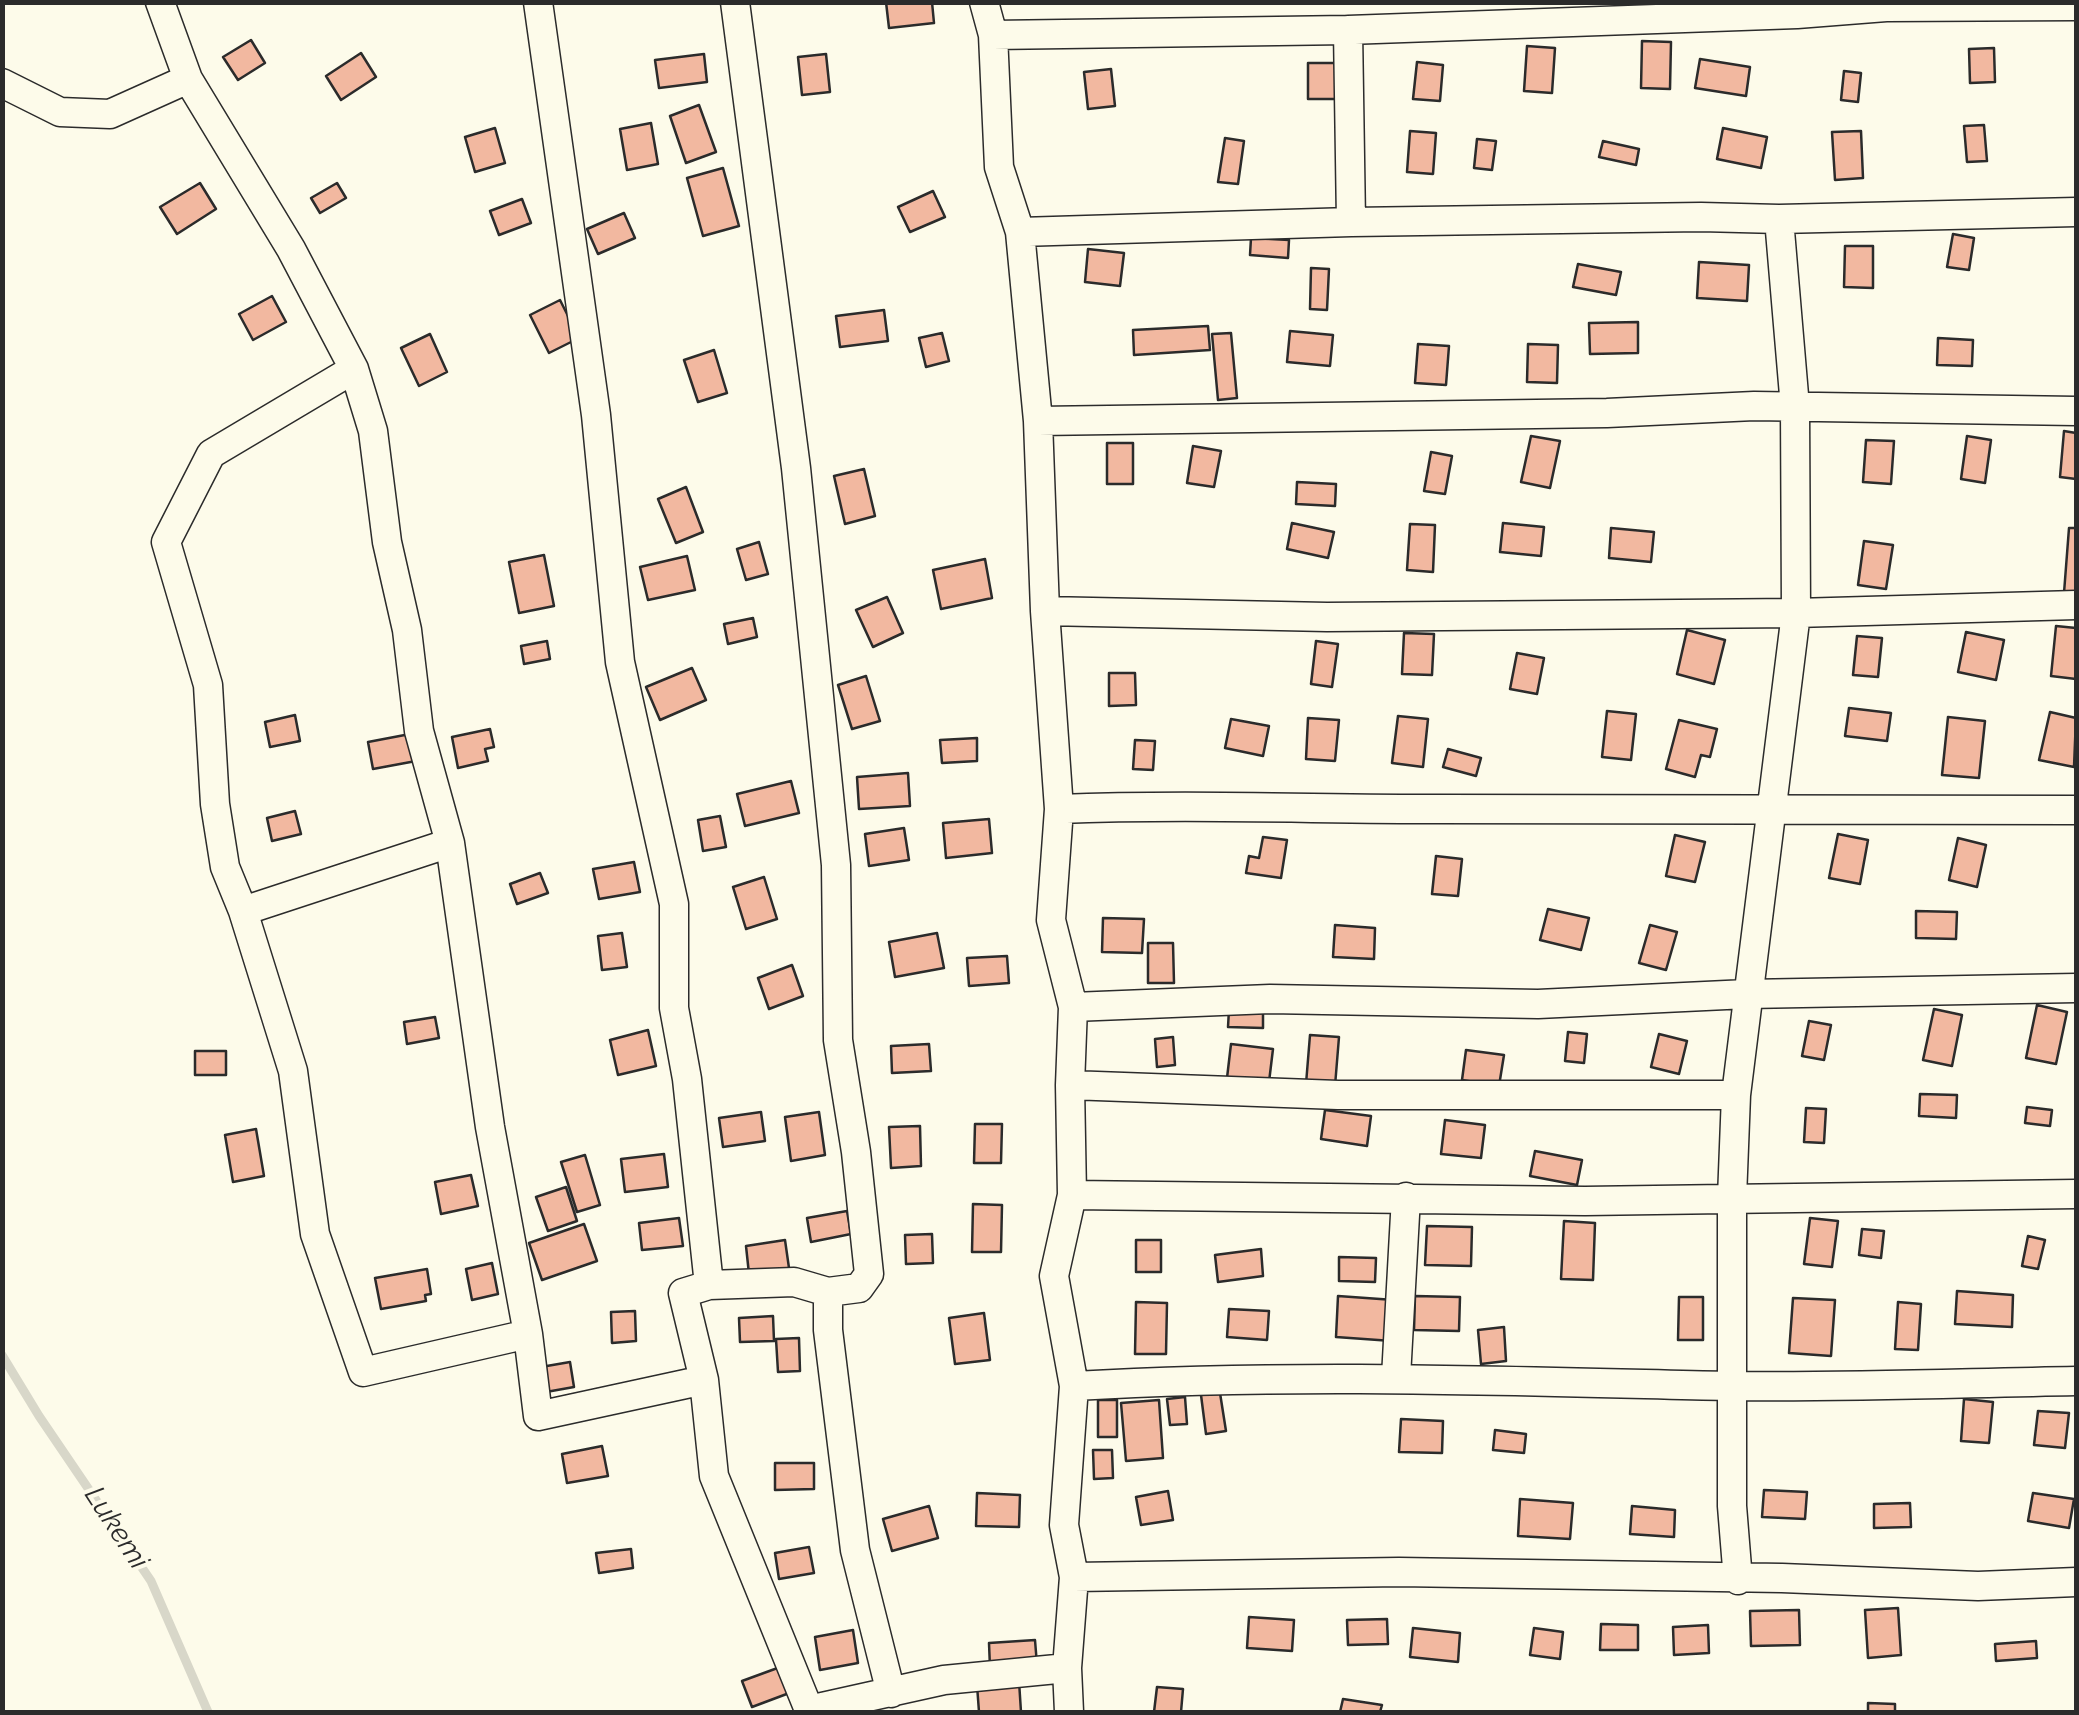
<!DOCTYPE html>
<style>
body{margin:0}
#map{position:relative;width:2079px;height:1715px;overflow:hidden;background:#fdfbea;font-family:Raleway,sans-serif}
canvas{display:block}
.frame{position:absolute;inset:0;border:5px solid #2b2b2b;pointer-events:none}
</style>
<div id="map">
<canvas width="2079" height="1715"></canvas>
<div class="frame"></div>
</div>
<script>
const c = document.querySelector('canvas').getContext('2d');
c.lineJoin = 'round';
function stroke(path, color, width, dash) {
  c.strokeStyle = color;
  c.lineWidth = width;
  c.lineCap = dash ? 'butt' : 'round';
  c.setLineDash(dash || []);
  c.stroke(path);
}
function paint(path, color) {
  c.fillStyle = color;
  c.fill(path, 'evenodd');
}
function write(font, color, halo, rows, align = 'center') {
  c.font = font + ' Raleway,sans-serif';
  c.lineWidth = 8;
  c.setLineDash([]);
  c.textBaseline = 'middle';
  c.strokeStyle = halo;
  c.fillStyle = color;
  for (const [text, x, y, turn = 0] of rows) {
    c.save();
    c.translate(x, y);
    c.rotate((+turn || 0) * Math.PI / 180);
    c.textAlign = isNaN(turn) ? turn : align;
    if (halo) c.strokeText(text, 0, 0);
    c.fillText(text, 0, 0);
    c.restore();
  }
}
stroke(new Path2D(`
 M2 1355 39 1416 151 1581 208 1712`), '#d8d7c9', 9);
const building = new Path2D(`
 M886 2H932L934 23 889 28Z
 M251 40 265 63 238 80 223 57Z
 M1642 41 1671 42 1670 89 1641 88Z
 M1527 46 1555 48 1552 93 1524 91Z
 M1994 48 1995 82 1970 83 1969 49Z
 M361 53 376 77 341 100 326 76Z
 M704 54 707 82 659 88 655 60Z
 M826 54 830 92 802 95 798 57Z
 M1700 59 1750 67 1746 96 1695 88Z
 M1417 62 1443 65 1440 101 1413 99Z
 M1308 63H1337L1336 99H1308Z
 M1111 69 1115 106 1088 109 1084 72Z
 M1844 71 1861 73 1858 102 1841 100Z
 M699 105 716 152 686 163 670 116Z
 M651 123 658 164 627 170 620 129Z
 M1984 125 1987 161 1967 162 1964 126Z
 M495 128 505 163 475 172 465 137Z
 M1723 128 1767 137 1761 168 1717 159Z
 M1410 131 1436 133 1433 174 1407 172Z
 M1861 131 1863 178 1835 180 1832 132Z
 M1225 138 1244 141 1238 184 1218 182Z
 M1477 139 1496 141 1492 170 1474 168Z
 M1603 141 1639 149 1636 165 1599 157Z
 M723 168 739 226 703 236 687 178Z
 M200 183 216 209 177 234 160 207Z
 M337 183 346 198 320 213 311 198Z
 M933 191 945 217 910 232 898 207Z
 M522 199 531 223 499 235 490 211Z
 M624 213 635 238 598 254 587 229Z
 M1953 234 1974 238 1969 270 1947 267Z
 M1251 238 1289 240 1288 258 1250 255Z
 M1845 246H1873V288L1844 287Z
 M1088 249 1124 253 1120 286 1085 282Z
 M1699 262 1749 265 1747 301 1697 298Z
 M1578 264 1621 272 1616 295 1573 287Z
 M1311 268 1329 269 1327 310 1310 309Z
 M272 296 286 322 253 340 239 314Z
 M560 300 579 338 549 353 530 315Z
 M884 310 888 341 840 347 836 316Z
 M1638 322V353L1590 354 1589 323Z
 M1208 326 1210 350 1134 355 1133 330Z
 M1290 331 1333 335 1330 366 1287 362Z
 M942 333 949 361 926 367 919 338Z
 M1231 333 1237 398 1218 400 1212 334Z
 M430 334 447 372 419 386 401 348Z
 M1938 338 1973 340 1972 366 1937 365Z
 M1418 344 1449 346 1446 385 1415 383Z
 M1528 344 1558 345 1557 383 1527 382Z
 M714 350 727 393 698 402 684 360Z
 M2064 431 2076 433V479L2060 477Z
 M1531 436 1560 441 1550 488 1521 482Z
 M1967 436 1991 440 1985 483 1961 479Z
 M1866 440 1894 441 1891 484 1863 482Z
 M1107 443H1133V484H1107Z
 M1193 446 1221 451 1214 487 1187 483Z
 M1431 452 1452 456 1445 494 1424 491Z
 M864 469 875 516 845 524 834 476Z
 M1297 482 1336 484 1335 506 1296 504Z
 M686 487 703 532 676 543 658 499Z
 M1292 523 1334 532 1328 558 1287 549Z
 M1503 523 1544 527 1541 556 1500 552Z
 M1410 524 1435 525 1433 572 1407 570Z
 M1611 528 1654 532 1651 562 1609 558Z
 M2069 528H2076V594L2064 593Z
 M1864 541 1893 545 1886 589 1858 585Z
 M759 542 768 574 746 580 737 549Z
 M544 555 554 606 519 613 509 562Z
 M687 556 695 590 648 600 640 567Z
 M985 559 992 598 941 609 933 570Z
 M887 597 903 633 873 647 856 610Z
 M753 618 757 637 728 644 724 624Z
 M2056 626 2076 628V679L2051 676Z
 M1687 630 1725 640 1714 684 1677 674Z
 M1966 632 2004 640 1996 680 1958 672Z
 M1404 633 1434 634 1432 675 1402 674Z
 M1857 636 1882 638 1878 677 1853 675Z
 M547 641 550 659 524 664 521 646Z
 M1316 641 1338 644 1332 687 1311 684Z
 M1517 653 1544 658 1537 694 1510 689Z
 M692 668 706 700 660 720 646 687Z
 M1109 673H1135L1136 705 1109 706Z
 M866 676 880 721 852 729 838 685Z
 M1849 708 1891 713 1887 741 1845 736Z
 M1607 711 1636 714 1631 760 1602 757Z
 M2050 712 2076 718 2074 767 2039 760Z
 M295 715 300 741 270 747 265 722Z
 M1398 716 1428 719 1423 767 1392 763Z
 M1948 717 1985 721 1979 778 1942 775Z
 M1308 718 1339 720 1335 761 1306 759Z
 M1231 719 1269 726 1263 756 1225 748Z
 M1679 720 1717 729 1710 757 1701 755 1695 777 1666 769Z
 M490 729 494 747 485 749 488 761 458 768 452 737Z
 M410 734 416 761 373 769 368 742Z
 M977 738V761L942 763 940 740Z
 M1135 740 1155 741 1153 770 1133 769Z
 M1448 749 1481 758 1476 776 1443 767Z
 M908 773 910 806 859 809 857 777Z
 M791 781 799 813 745 826 737 794Z
 M295 811 301 834 272 841 267 818Z
 M720 816 726 847 703 851 698 820Z
 M989 819 992 853 946 858 943 823Z
 M904 828 909 860 869 866 865 834Z
 M1838 834 1868 840 1860 884 1829 878Z
 M1675 835 1705 842 1695 882 1666 876Z
 M1263 837 1287 840 1281 878 1246 873 1249 856 1259 858Z
 M1958 838 1986 845 1977 887 1949 880Z
 M1436 856 1462 859 1458 896 1432 894Z
 M634 862 640 892 599 899 593 869Z
 M540 873 548 893 517 904 510 884Z
 M764 877 777 919 746 929 733 887Z
 M1548 909 1589 918 1581 950 1540 940Z
 M1916 911 1957 912 1956 939 1916 938Z
 M1103 918 1144 919 1142 953 1102 952Z
 M1335 925 1375 928 1374 959 1333 957Z
 M1650 925 1677 932 1666 970 1639 963Z
 M622 933 627 967 602 970 598 936Z
 M937 933 944 968 895 977 889 942Z
 M1148 943H1173L1174 983H1148Z
 M1007 956 1009 983 969 986 967 958Z
 M792 965 803 996 769 1009 758 978Z
 M2037 1005 2067 1012 2056 1064 2026 1058Z
 M1229 1009 1263 1010V1028L1228 1027Z
 M1934 1009 1962 1015 1952 1066 1923 1060Z
 M435 1017 439 1038 407 1044 404 1022Z
 M1809 1021 1831 1025 1824 1060 1802 1056Z
 M648 1030 656 1066 618 1075 610 1040Z
 M1568 1032 1587 1034 1584 1063 1565 1061Z
 M1659 1034 1687 1041 1679 1074 1651 1067Z
 M1310 1035 1339 1037 1335 1086 1306 1084Z
 M1173 1037 1175 1065 1157 1067 1155 1039Z
 M929 1044 931 1071 892 1073 891 1046Z
 M1231 1044 1273 1049 1269 1082 1227 1078Z
 M1466 1050 1504 1055 1499 1086 1462 1080Z
 M195 1051H226V1075H195Z
 M1920 1094 1957 1095 1956 1118 1919 1116Z
 M2027 1107 2052 1110 2050 1126 2025 1123Z
 M1806 1108 1826 1109 1824 1143 1804 1142Z
 M1325 1110 1371 1116 1367 1146 1321 1139Z
 M761 1112 765 1141 723 1147 719 1118Z
 M819 1112 825 1155 791 1161 785 1117Z
 M1445 1120 1485 1125 1481 1158 1441 1154Z
 M975 1124H1002L1001 1163H974Z
 M920 1126 921 1166 891 1168 889 1127Z
 M256 1129 264 1176 233 1182 225 1135Z
 M1535 1151 1582 1160 1577 1185 1530 1176Z
 M664 1154 668 1187 625 1192 621 1159Z
 M585 1155 600 1205 577 1212 561 1162Z
 M471 1175 478 1206 441 1214 435 1182Z
 M566 1187 577 1221 548 1231 536 1197Z
 M973 1204 1002 1205 1001 1252H972Z
 M847 1211 851 1234 811 1242 807 1218Z
 M679 1218 683 1246 642 1250 639 1223Z
 M1810 1218 1838 1221 1832 1267 1804 1264Z
 M1564 1221 1595 1223 1593 1280 1561 1279Z
 M584 1224 597 1261 542 1280 529 1243Z
 M1427 1226 1472 1227 1471 1266 1425 1265Z
 M1862 1229 1884 1231 1881 1258 1859 1255Z
 M932 1234 933 1263 906 1264 905 1235Z
 M2028 1236 2045 1240 2038 1269 2022 1266Z
 M785 1240 789 1268 749 1274 746 1246Z
 M1136 1240H1161V1272H1136Z
 M1261 1249 1263 1276 1218 1282 1215 1255Z
 M1339 1257 1376 1258 1375 1282 1339 1281Z
 M492 1263 498 1294 472 1300 466 1269Z
 M427 1269 431 1294 425 1295 426 1301 381 1309 375 1278Z
 M1957 1291 2013 1295 2012 1327 1955 1324Z
 M1338 1296 1394 1300 1392 1341 1336 1337Z
 M1415 1296 1460 1297 1459 1331 1414 1330Z
 M1679 1297H1703V1340H1678Z
 M1793 1298 1835 1300 1831 1356 1789 1353Z
 M1136 1302 1167 1303 1166 1354H1135Z
 M1898 1302 1921 1304 1918 1350 1895 1349Z
 M1229 1309 1269 1311 1267 1340 1227 1337Z
 M635 1311 636 1341 612 1343 611 1312Z
 M984 1313 990 1360 955 1364 949 1318Z
 M773 1316 774 1341 740 1342 739 1318Z
 M1504 1327 1506 1361 1481 1364 1478 1330Z
 M799 1338 800 1371 778 1372 776 1339Z
 M570 1362 574 1387 546 1392 541 1367Z
 M1220 1393 1226 1431 1206 1434 1201 1395Z
 M1185 1397 1187 1424 1170 1425 1167 1399Z
 M1964 1399 1993 1402 1989 1443 1961 1441Z
 M1098 1400H1117V1437H1098Z
 M1159 1400 1163 1458 1126 1461 1121 1403Z
 M2038 1411 2069 1413 2065 1448 2034 1445Z
 M1401 1419 1443 1421 1442 1453 1399 1452Z
 M1495 1430 1526 1434 1524 1453 1493 1450Z
 M602 1446 608 1476 567 1483 562 1454Z
 M1093 1450H1112L1113 1478 1094 1479Z
 M775 1463H814V1489L775 1490Z
 M1764 1490 1807 1492 1805 1519 1762 1517Z
 M1168 1491 1173 1520 1141 1525 1136 1497Z
 M977 1493 1020 1495 1019 1527 976 1526Z
 M2033 1493 2074 1499 2069 1528 2028 1521Z
 M1520 1499 1573 1503 1570 1539 1518 1536Z
 M1910 1503 1911 1527 1874 1528V1504Z
 M929 1506 938 1538 892 1551 883 1519Z
 M1632 1506 1675 1510 1674 1537 1630 1534Z
 M809 1547 814 1573 779 1579 775 1553Z
 M631 1549 633 1568 599 1573 596 1553Z
 M1898 1608 1901 1655 1868 1658 1865 1610Z
 M1799 1610 1800 1645 1751 1646 1750 1611Z
 M1249 1617 1294 1620 1292 1651 1247 1648Z
 M1387 1619 1388 1644 1348 1645 1347 1620Z
 M1601 1624 1638 1625V1650H1600Z
 M1708 1625 1709 1653 1674 1655 1673 1627Z
 M1413 1628 1460 1633 1458 1662 1410 1657Z
 M1534 1628 1563 1632 1560 1659 1530 1655Z
 M853 1630 858 1663 820 1670 815 1637Z
 M1035 1640 1037 1665 990 1668 989 1643Z
 M2036 1641 2037 1658 1996 1661 1995 1644Z
 M783 1666 792 1692 752 1707 742 1681Z
 M1019 1681 1021 1712H979L977 1685Z
 M1157 1687 1183 1689 1181 1712H1154Z
 M1343 1699 1382 1705 1380 1712H1340Z
 M1868 1703 1895 1704V1712H1868Z`);
paint(building, '#f2b8a0');
stroke(building, '#2b2b2b', 2.5);
const street = new Path2D(`
 M160 2 188 79 291 249 354 369 373 431 387 542 407 630 419 731 450 843 490 1127 528 1334 538 1416 704 1380
 M538 2 596 415 620 662 674 904V1008L687 1079 709 1285
 M735 2 796 468 836 865 838 1040 856 1152 869 1274 859 1288 828 1292 794 1282 709 1285 683 1293 704 1380 714 1476 809 1710 944 1680 1067 1668
 M984 2 993 35 999 167 1020 232 1038 421 1045 611 1059 809 1051 920 1073 1007 1070 1085 1072 1195 1054 1276 1074 1386 1064 1525 1074 1577 1067 1668 1069 1712
 M1348 30 1351 222
 M993 35 1348 30 1797 14 1886 7 2076 6
 M2 83 60 112 110 114 188 79
 M1020 232 1351 222 1701 217 1779 219 2076 212
 M354 369 211 454 166 542 208 685 215 804 225 867 243 911 293 1071 315 1234 363 1372 528 1334
 M1038 421 1607 413 1754 406 2076 411
 M1045 611 1327 617 1796 613 2076 605
 M1059 809C1185 804 1312 809 1438 809 1651 810 1864 808 2076 810
 M243 911 450 843
 M1073 1007 1270 999 1538 1004 1747 994 2076 988
 M1070 1085 1338 1095H1736
 M1072 1195 1585 1201 2076 1194
 M828 1292V1330L855 1550 891 1693
 M1396 1377 1406 1197
 M1074 1386C1292 1373 1509 1381 1727 1386 1843 1388 1960 1383 2076 1381
 M1074 1577 1399 1572 1782 1578 1978 1586 2076 1582
 M1738 1580 1732 1506V1198L1736 1095 1796 613 1795 407 1779 219`);
stroke(street, '#2b2b2b', 31);
stroke(street, '#fdfbea', 28);
write('italic 28px', '#2b2b2b', '#fdfbea', [
 ["Lukemi",116,1528,57]
]);
</script>
